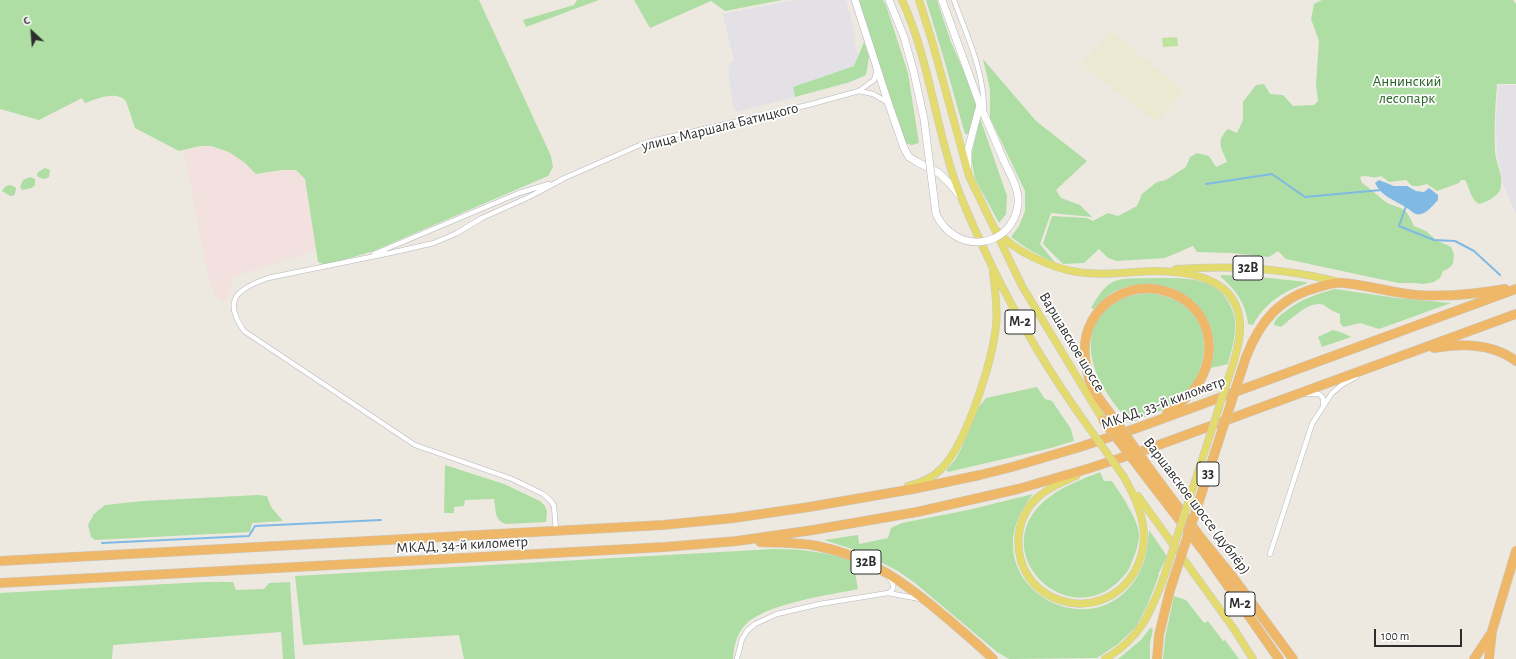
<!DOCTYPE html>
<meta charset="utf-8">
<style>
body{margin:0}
#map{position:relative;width:1516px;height:659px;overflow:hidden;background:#ede9e1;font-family:"Alegreya Sans",sans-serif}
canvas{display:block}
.north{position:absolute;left:12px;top:12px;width:40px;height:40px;-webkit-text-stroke:3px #fff;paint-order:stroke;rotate:334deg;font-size:11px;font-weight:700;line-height:16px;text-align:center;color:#2d2d2d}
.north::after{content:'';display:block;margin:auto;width:14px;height:18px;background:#2d2d2d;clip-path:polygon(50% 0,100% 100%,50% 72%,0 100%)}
.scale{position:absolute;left:1374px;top:629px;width:88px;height:18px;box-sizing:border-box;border:2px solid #2d2d2d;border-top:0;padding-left:5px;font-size:12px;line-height:14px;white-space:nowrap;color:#2d2d2d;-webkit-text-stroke:3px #fff;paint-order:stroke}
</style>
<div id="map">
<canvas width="1516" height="659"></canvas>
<div class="north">С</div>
<div class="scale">100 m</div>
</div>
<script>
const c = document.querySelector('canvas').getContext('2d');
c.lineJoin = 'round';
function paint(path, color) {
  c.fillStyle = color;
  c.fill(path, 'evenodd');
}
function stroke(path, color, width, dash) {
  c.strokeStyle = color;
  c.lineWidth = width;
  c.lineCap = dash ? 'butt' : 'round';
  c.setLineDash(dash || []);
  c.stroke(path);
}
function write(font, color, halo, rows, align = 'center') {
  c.font = font + ' "Alegreya Sans",sans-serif';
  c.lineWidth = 3.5;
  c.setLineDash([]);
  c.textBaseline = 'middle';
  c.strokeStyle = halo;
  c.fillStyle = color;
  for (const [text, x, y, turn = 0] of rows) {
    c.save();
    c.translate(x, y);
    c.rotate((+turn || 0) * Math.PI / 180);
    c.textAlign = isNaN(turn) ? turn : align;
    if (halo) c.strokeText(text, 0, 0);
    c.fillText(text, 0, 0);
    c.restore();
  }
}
paint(new Path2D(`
 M795 0H846L856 37 855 41 858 57 854 66 793 87 795 97 736 112 732 102 728 65 734 61 723 14Z
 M1498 85H1516V214L1503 184 1497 154 1496 122Z`), '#e3e0e6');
paint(new Path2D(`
 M1110 31 1184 90 1157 123 1082 64Z`), '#ece8d2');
paint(new Path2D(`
 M200 146H211L229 152 245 163 256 174 282 170H296L305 179 316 250 233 277 226 302 216 296 209 281 184 151Z`), '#f2e1df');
paint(new Path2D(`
 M0 0H479L551 156 553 167 548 176 371 252 325 265 318 262 305 179 296 170H282L256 174 245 163 229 152 211 146H200L179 151 135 128 126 101C116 90 97 99 85 103L82 98 39 120 0 109Z
 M577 0H599L526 27 523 20 574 5Z
 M634 0H782L725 11 711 1 650 28Z
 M857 0H883L886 5 908 73 919 143 912 145 905 143Z
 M926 0H937L951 42 978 104 969 134H965L943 56Z
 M1322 0H1513L1516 4V84H1497C1495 107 1494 129 1495 152 1496 163 1503 175 1501 186 1500 196 1487 202 1479 204 1470 199 1470 188 1465 180H1461L1459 183 1437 191 1427 184 1419 186H1412L1406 180 1389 182 1381 176C1372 180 1368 174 1360 177L1362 183C1372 189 1379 198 1389 204 1394 206 1400 207 1404 210 1409 214 1411 220 1414 226L1426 231 1436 240 1451 247 1454 254 1453 264 1448 269 1443 271 1440 278 1434 282 1423 284 1415 283H1398L1286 259 1278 251 1269 257 1231 253 1197 252 1193 246 1165 258 1117 261 1108 258 1099 249 1084 263 1063 264 1043 244 1052 216 1087 218 1093 221 1108 213 1118 216 1137 206 1142 194 1157 182 1166 180 1186 167 1190 157 1197 153 1209 156 1216 167 1227 162C1222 148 1215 142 1228 129L1237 133 1243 120V102L1256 85 1264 84 1270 94 1283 95 1293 106 1314 105 1318 101 1316 85 1319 41 1311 19 1314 4Z
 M864 42 869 57 866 75 850 82 795 97 793 87 854 66Z
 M983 59 1036 121 1087 161 1056 190 1061 198 1080 205 1092 217 1051 213 1040 244 1056 264 1028 249 1011 237 1019 226 1025 211V191L990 118V89Z
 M980 118 1007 196 1006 214 999 223 975 179 971 157Z
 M45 168 50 170 49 177 44 179 38 177 37 175 38 172Z
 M30 177 35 179V185L32 188 22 190 20 187 23 180Z
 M9 185 13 186 16 188 15 194 13 196H10L2 191 5 187Z
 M1221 275 1259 277 1307 282 1306 284C1283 291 1265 303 1253 325L1248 324C1246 304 1236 290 1221 277Z
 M1151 278C1178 278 1215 275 1229 303 1233 311 1236 318 1235 327 1235 339 1231 352 1228 364L1211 368C1213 357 1215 348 1213 337 1206 293 1156 274 1117 290 1108 294 1101 302 1094 309L1091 308C1110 275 1116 279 1151 278Z
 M1335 289 1397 298 1451 303 1379 329 1360 323 1343 327 1340 323V314C1336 312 1332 311 1328 308 1327 308 1325 305 1324 305 1310 299 1290 320 1281 327L1274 325C1275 318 1281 315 1286 311 1301 299 1317 294 1335 289Z
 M1148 293C1165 295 1183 300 1194 315 1213 341 1203 379 1179 400 1166 411 1145 416 1130 423 1106 395 1077 356 1098 319 1109 300 1128 295 1148 293Z
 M1333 330 1343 333 1351 337 1322 347 1318 337Z
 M1037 387 1045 399 1052 401 1071 429 1074 441 1051 448 948 472 946 470 955 460 961 449 978 408 986 398Z
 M445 465 504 484 540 501 545 506 547 512 546 522 507 524C494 522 496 509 494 499L465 500 464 506 454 507V513H444Z
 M1100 472 1104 481H1112C1120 493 1139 520 1139 535 1139 543 1136 552 1133 559 1131 563 1130 568 1127 572 1074 642 979 552 1048 498 1063 486 1083 479 1100 472Z
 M1033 494C962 582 1099 659 1141 569 1147 557 1148 543 1149 530L1167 556 1158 575H1159L1147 606 1136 627 1118 644 1097 658 1009 659 997 652 915 583 898 571 861 552 824 540 858 535 859 544 888 538 891 528 902 523 968 510Z
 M258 495 267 496 271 507 283 521 252 523 250 532 95 540 91 537 88 525 94 514 105 505 143 501Z
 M774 549C802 549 827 552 853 561L858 589C829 595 764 604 745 625 736 635 734 646 733 659H464L459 635 303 645 295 576Z
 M203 582H233L236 590 264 589 269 583 290 582 295 659H283L281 632 113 645 112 659H0V593Z
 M1174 596 1186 600 1204 623 1208 621 1223 641 1225 640 1239 659H1163L1165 638Z
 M1150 628 1153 629 1150 643V659H1118L1141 640Z`), '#aedea3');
paint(new Path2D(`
 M1177 37 1178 46 1163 47 1162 38Z`), '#bce4a0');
paint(new Path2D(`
 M1379 180 1394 186H1407L1416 191 1424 192 1429 188 1438 195V200C1434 204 1427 213 1421 214 1415 216 1412 211 1407 208 1395 200 1382 197 1375 183Z`), '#7fb9e4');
stroke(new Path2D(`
 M1206 184 1272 174 1305 197 1381 190
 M1406 206 1399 226 1434 240 1455 241 1474 251 1500 275
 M102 543 249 536 255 526 381 520`), '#7fb9e4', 2);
const street = new Path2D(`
 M954 0C967 36 984 71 984 110
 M859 91 873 94 887 102
 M560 180 640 145 652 141 808 105 859 91 874 80 877 70
 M374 254 519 193 549 184
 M1307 394H1319L1323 398V405
 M556 531 554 506 551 501 543 494 512 479 415 445 244 331C222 300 237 289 268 278L390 253 434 243 457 233 482 218 529 197 561 180
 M1270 554 1312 424 1332 393 1343 384 1356 377
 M888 593C896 589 894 584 889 578
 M737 659 742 639 747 631 755 624 777 614 820 604 888 593 920 599`);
const secondary = new Path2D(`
 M855 0 888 102 904 148 909 157 917 162 939 173 951 185 959 195
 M889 0 904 37 914 73
 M942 0 980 105 1004 161
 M968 166V150L980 105`);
const primary = new Path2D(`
 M902 0C927 54 934 115 952 172 962 204 977 234 991 264 1018 320 1050 374 1087 425
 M919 0 932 41 969 176 1022 286 1103 420
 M997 231C1013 251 1052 268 1077 272 1102 276 1128 272 1153 271 1186 271 1232 277 1239 316 1242 331 1238 347 1234 361
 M1176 269C1231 265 1286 268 1339 282
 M1076 476C1062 482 1048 488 1037 498 1027 507 1021 520 1019 533 1010 602 1100 631 1135 571 1153 538 1141 507 1124 477
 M908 486C920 483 933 478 942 468 967 442 992 362 996 326 998 308 995 290 993 272
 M1138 496 1234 629 1253 659
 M1105 659C1140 638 1149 616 1163 580`);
const highway = new Path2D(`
 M1434 348C1462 343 1492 343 1516 361
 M1246 357C1260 321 1280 297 1319 287 1326 285 1335 282 1343 283 1368 285 1392 293 1417 295 1446 297 1476 294 1505 289
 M1112 416C1107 409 1101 402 1096 394 1089 384 1086 369 1085 357 1084 345 1086 332 1092 321 1122 267 1208 284 1209 347 1209 377 1191 397 1167 413
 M1149 468 1201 538 1232 576 1293 659
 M1141 470 1204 552 1279 659
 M760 542C779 543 798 542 817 546 870 556 908 585 948 619 963 632 979 645 993 659
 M0 561 663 525 734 518 809 507 913 489 980 475 1012 467 1080 447 1137 428 1516 289
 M0 583 665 547 737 541 813 530 917 512 1018 489 1087 469 1145 450 1516 314
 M1157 659 1159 635 1170 590
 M1474 659 1490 635
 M1489 659 1492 631 1516 551`);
stroke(street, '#b4b5bf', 5.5);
stroke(secondary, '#b4b5bf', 8);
stroke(primary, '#c8c8c8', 8);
stroke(highway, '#c8c8c8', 10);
stroke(street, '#fff', 4.5);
stroke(secondary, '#fff', 7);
stroke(primary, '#e4db6f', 7);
stroke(highway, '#efb869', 9);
const secondaryBridge = new Path2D(`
 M914 73 924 119 936 214C955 255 1011 250 1018 205 1020 190 1010 174 1004 161`);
const primaryBridge = new Path2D(`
 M1087 425 1124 477
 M1163 580 1234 361`);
const highwayBridge = new Path2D(`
 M1112 416 1149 468
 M1103 420 1141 470
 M1170 590 1246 357`);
stroke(secondaryBridge, '#b4b5bf', 8, []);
stroke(primaryBridge, '#c8c8c8', 8, []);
stroke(highwayBridge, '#c8c8c8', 10, []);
stroke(secondaryBridge, '#fff', 7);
stroke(primaryBridge, '#e4db6f', 7);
stroke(highwayBridge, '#efb869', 9);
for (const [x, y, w] of [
 [1248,268,30],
 [1020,322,30],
 [1208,474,22],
 [866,562,30],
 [1240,604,30]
]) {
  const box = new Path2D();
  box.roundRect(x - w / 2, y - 12, w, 24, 3);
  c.fillStyle = '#fff';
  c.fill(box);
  stroke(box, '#2d2d2d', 1);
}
write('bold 14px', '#2d2d2d', null, [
 ["32B",1248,268],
 ["М-2",1020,322],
 ["33",1208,474],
 ["32B",866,562],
 ["М-2",1240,604]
]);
write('15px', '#266422', '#fff', [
 ["Аннинский",1407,81],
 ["лесопарк",1407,98]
]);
write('15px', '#2d2d2d', '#fff', [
 ["улица Маршала Батицкого",720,127,-14],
 ["Варшавское шоссе",1072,342,59],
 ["МКАД, 33-й километр",1163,403,-20],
 ["Варшавское шоссе (дублёр)",1197,506,53],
 ["МКАД, 34-й километр",462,545,-3]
]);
</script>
